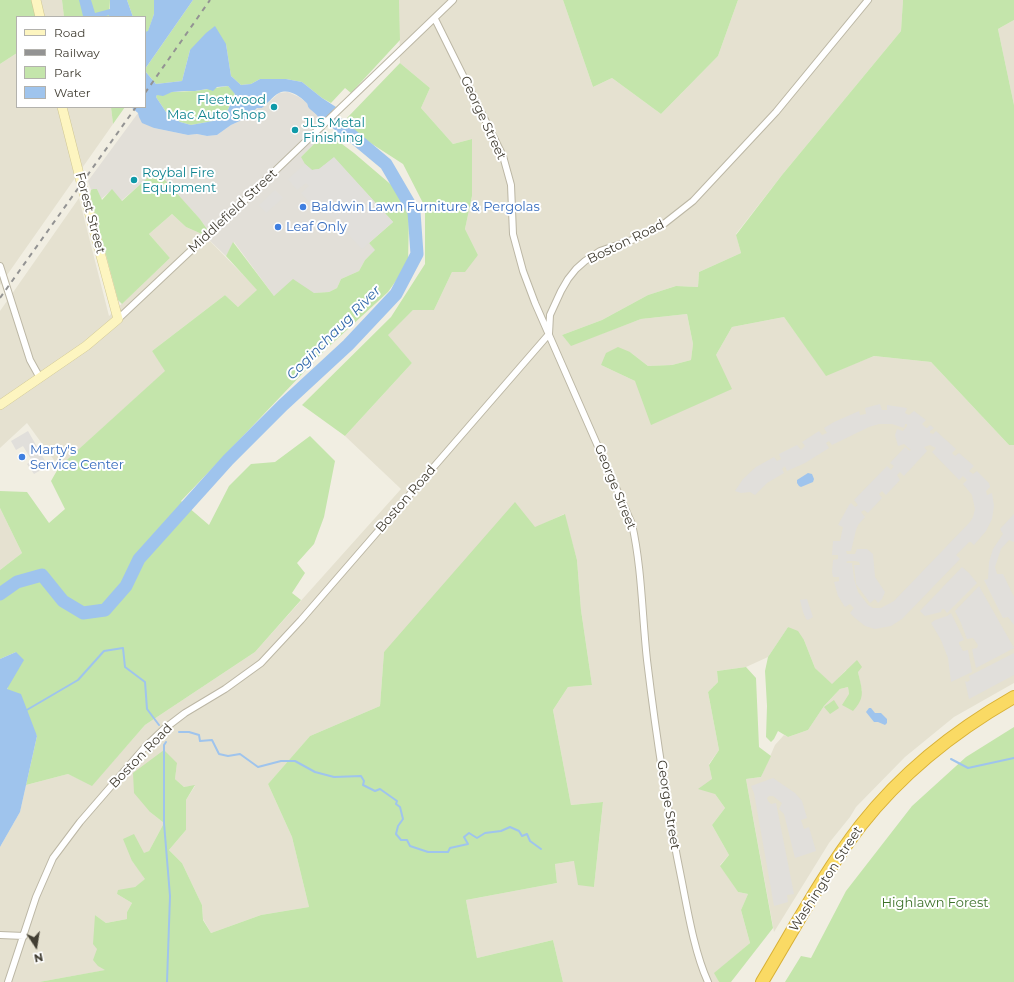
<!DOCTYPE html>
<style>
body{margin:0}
#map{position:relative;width:1014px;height:982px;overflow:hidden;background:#f1eee2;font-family:Montserrat,sans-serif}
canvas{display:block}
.legend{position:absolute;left:16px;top:16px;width:130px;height:92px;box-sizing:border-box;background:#fff;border:1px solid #b3b2ad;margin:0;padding:5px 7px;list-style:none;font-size:12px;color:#423e33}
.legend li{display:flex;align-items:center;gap:8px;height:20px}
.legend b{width:20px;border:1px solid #b3b2ad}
.north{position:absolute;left:16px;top:926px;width:40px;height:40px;-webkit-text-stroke:3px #fff;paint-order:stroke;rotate:168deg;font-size:11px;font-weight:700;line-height:16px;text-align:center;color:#423e33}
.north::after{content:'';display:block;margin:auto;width:14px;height:18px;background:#423e33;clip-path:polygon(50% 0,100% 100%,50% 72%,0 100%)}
</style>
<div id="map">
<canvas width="1014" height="982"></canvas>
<ul class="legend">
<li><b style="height:5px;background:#fdf5c0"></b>Road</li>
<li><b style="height:5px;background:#939393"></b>Railway</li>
<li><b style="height:11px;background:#c4e5ab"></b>Park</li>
<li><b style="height:11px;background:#9fc4ed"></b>Water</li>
</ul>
<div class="north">N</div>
</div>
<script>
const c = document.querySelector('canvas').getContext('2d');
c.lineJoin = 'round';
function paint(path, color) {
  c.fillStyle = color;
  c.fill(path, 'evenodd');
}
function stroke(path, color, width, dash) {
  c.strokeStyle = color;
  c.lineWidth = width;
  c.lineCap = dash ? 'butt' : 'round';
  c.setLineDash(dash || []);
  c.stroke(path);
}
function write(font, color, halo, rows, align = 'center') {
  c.font = font + ' Montserrat,sans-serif';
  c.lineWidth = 4;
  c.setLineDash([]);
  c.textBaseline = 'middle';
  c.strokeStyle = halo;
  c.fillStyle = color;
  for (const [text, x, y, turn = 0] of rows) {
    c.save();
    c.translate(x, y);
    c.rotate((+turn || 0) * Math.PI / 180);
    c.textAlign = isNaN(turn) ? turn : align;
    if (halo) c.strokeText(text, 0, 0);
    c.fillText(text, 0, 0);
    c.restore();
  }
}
paint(new Path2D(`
 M32 0H62L64 17H36Z
 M399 0H563L593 87 612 78 661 114 718 56 738 0H903L901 31 782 175 736 234 741 253 699 272 698 287 676 286 648 295 602 320 562 335 571 345 641 319 687 314 693 344 691 360 672 365 648 366 630 352 601 365 635 381 716 355 732 327 784 317 826 375 874 356 931 362 1009 445H1014V683L954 717 905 757 856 807 850 817 829 843 774 932 746 779 761 777 775 745 784 735 788 737 808 730 824 706 840 689 848 687 849 694 862 691 858 672 846 670 832 685 815 668 804 640 788 627 768 657 746 667 717 671 718 682 708 692 719 750 709 764 715 794 725 808 712 825 729 855 720 865 738 892 748 894 741 910 750 943 715 973 719 982H563L553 940 477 958 466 900 557 883 555 864 574 861 594 887 603 802 571 805 553 710 568 687 592 685 581 610 577 560 564 514 535 528 384 652 380 706 310 736 268 784 292 837 309 907 261 915 211 933 203 919 202 905 182 863 169 850 186 830V800L195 786 184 787 175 779 177 763 150 812 164 823 149 851 132 861 146 879 135 887 117 894 132 903 127 912V919L106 923 95 915 97 949 106 970 39 982H0V847L20 812 26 785 68 774 92 785 145 725 255 652 401 489 345 436 412 363 387 335 413 310H434L452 272 478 255 465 229 472 196V139L453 144 421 108 430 88 400 63Z
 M1014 20V105L998 29Z
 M17 53V107H111L113 124 0 285V64Z
 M79 198 109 316 170 258 149 234 172 214 186 227 204 235 258 290 238 307 225 295 152 351 166 371 59 467 27 423 0 448V311Z
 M0 508 22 553 0 570Z`), '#e5e1d0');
paint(new Path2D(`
 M288 92 299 97 311 106 321 121 326 132 301 157H334L393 222 369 243 376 250 365 260 359 271 341 279 337 288 329 292 274 296 234 242 226 256 204 235 207 229 200 219 156 171 121 201 112 190 101 199 97 189 91 190 88 181 138 113 154 128 188 135 197 134 207 136 217 135 231 125 242 120H245L258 108H262L279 93Z`), '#e2dfd8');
paint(new Path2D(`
 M0 0H32L36 17H17V53L0 64Z
 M62 0H110L109 17H64Z
 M127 0H154V14L148 32H145V17H133Z
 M193 0H399L400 40 351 93 345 88 331 103 322 98 302 82 286 79H260L251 84 241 85 231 76 226 44 190 50 182 81 156 84 145 71V69Z
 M563 0H738L718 56 661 114 612 78 593 87Z
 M903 0H1014V20L998 29 1014 105V445H1009L931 362 874 356 826 376 784 317 732 327 716 355 732 389 651 425 635 381 601 365 606 353 618 347 630 352 648 366 672 365 691 360 693 344 687 314 641 319 571 346 562 335 602 320 648 295 676 286 698 287 699 272 741 253 736 235 782 175 901 31Z
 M400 63 430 88 421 108 453 144 472 139V196L465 229 478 255 465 272H452L434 310H413L388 335 412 363 345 436 302 405 391 317 425 264V207L403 164 355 133 347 118Z
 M228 86 235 93 227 112 213 121 191 125 180 122 166 112 156 97 157 95 172 92 195 91Z
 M111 107H125L113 124Z
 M326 132 354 153 395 188 409 213 408 264 388 292 324 351 181 501 209 525 229 486 251 464 275 462 310 436 335 461 324 517 314 544 297 563 305 573 292 593 301 600 255 652 145 725 92 786 68 774 26 785 37 736 7 690 16 652 0 659V570L22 553 0 508V491L27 492 49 523 65 509 51 481 59 467 165 371 152 351 225 295 238 307 257 290 226 256 233 242 274 296 293 279 314 293 329 292 337 288 341 279 359 271 365 260 375 250 369 243 393 222 334 158 319 169 312 170 305 164 301 157Z
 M156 170 200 219 207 229 204 235 186 227 172 214 149 234 170 258 122 304 118 300 90 195 91 190 93 189H97L102 200 112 189 122 201Z
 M515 502 535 527 565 514 577 560 581 610 592 685 568 687 553 710 571 805 603 802 594 887 578 885 574 861 555 864 557 883 466 900 477 958 553 940 563 982H39L105 970 98 966 93 960 97 949 93 944 95 915 106 923 127 919V912L132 903 117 894 118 890 135 887 145 879 132 861 123 839 134 834 144 853 149 851 164 823 150 812 134 793 133 773 164 750 177 763 175 779 184 787 195 785 186 800V830L169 850 182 863 202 905 203 920 211 933 261 915 309 907 292 837 268 784 310 736 380 706 384 652Z
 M788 627 798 631 804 640 815 668 832 684 857 660 862 667 858 672C862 690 866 697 853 711L842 705 849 694 848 687 840 689 824 706 808 730 788 737 778 731 774 739 771 742 766 737 767 706 765 671 768 657Z
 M746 667 756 678 759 747 771 756 761 777 746 779 773 928 731 982H719L714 973 750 943 741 910 748 894 738 892 720 866 729 855 712 825 725 808 715 794 698 789 712 779 709 765 719 750 708 692 718 682 717 671Z
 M834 700 839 708 830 714 824 707Z
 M1014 727V982H785L801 956 811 958 846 891 912 806 966 757Z`), '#c4e5ab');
paint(new Path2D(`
 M334 157 393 222 362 249 330 216 315 206 314 207 301 193 309 186 306 183 297 190 288 179 305 164 312 170 319 169Z
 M275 190 283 198 266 213 259 205Z
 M880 404 882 410H887V405L907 408 905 413 909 415 914 411 926 420 922 424 926 428H927L930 425 934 428 930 431V433L933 434 936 431 956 449 952 453 955 456 959 453 974 466 969 471 973 474 977 471 989 483 990 487 986 491 987 495 992 493 994 506 992 519 986 531 974 545 971 542H969L956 555 960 559 902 619 891 626 875 629 865 626 855 618 850 613 854 608 850 604 845 607 838 596 834 582 839 581V577H833L832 572 833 560 838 559V555H832L833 541H840L843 527 838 525 849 505 851 503 855 507 858 505 854 500 887 466 891 470 894 466 890 463 905 447 910 451 911 450 904 444 898 446 895 435 897 429 903 431 907 426V424H905L904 428 892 424H879L869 427 832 445 829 441 826 443 829 448 805 463 787 471 785 466 782 469 784 473 767 483 755 495 750 492 741 493 735 491 743 479 756 467 774 457 777 461 781 459 779 454 797 445 801 450 805 446 802 442 819 431 822 435 827 433 824 428 834 422 859 411 860 415 866 414 865 408ZM930 445 936 448 932 452 959 480 963 476 967 480 963 484 972 495 975 509 973 517 970 522 894 601 881 608H873L868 605 858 592 854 579 852 563H847L846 562 848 561H855L859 562 860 565H854L856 584 870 603 875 599 878 603 882 599 885 592 875 577 873 554 867 549H857L855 554H847L846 551H851L856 530 858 525 865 517 861 512 864 510 868 513 882 498 879 494 882 491 886 495 900 480 897 475 900 472 904 476 927 451 924 447Z
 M28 431 48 466 34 474 27 464 32 461 23 446 16 450 11 441Z
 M1014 514V542L1009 540 1001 549 995 567 997 574H1003L1014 597V625L1008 617 1003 618 984 580 988 579 989 562 993 549 1003 534 1000 529Z
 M962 567 969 573 977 583 947 613 944 609H942L941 612 925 616 920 611Z
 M979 586 1014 648 976 668 972 649 977 648 978 645 973 638 967 639 961 623 955 611Z
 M807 599 813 617 808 620 806 619 803 612 800 600Z
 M951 613 964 640 959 642V644L963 651 968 650 972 672 951 682 948 658 941 640 931 623 935 620 947 616Z
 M1014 653V675L969 699 965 681 967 682 970 680 969 676Z
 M773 778 795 793 802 801 807 818 801 820 804 829 809 827 816 851 795 858 784 814 779 809 782 803 773 796H769L767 798 768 801 771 804 776 803 794 894 787 895 788 902 774 906 754 793 751 786Z`), '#e1dfdb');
paint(new Path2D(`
 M79 0H91L95 13 110 9V0H127L133 17H109V15L103 17H86L83 16Z
 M154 0H193L145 69V32L148 31 154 14Z
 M215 26 226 44 231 76 241 85 251 84 260 79H286L302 82 322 98 336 107 321 121C314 110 295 85 279 93 273 96 267 104 262 108H257L245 120H242L231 125 217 135 207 136 197 134 188 135 154 128 142 123 139 117 138 113 131 107H145V71L156 84 182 81 190 50 206 33ZM228 86 235 94 227 112 213 121 191 125 180 122 166 112 156 97 157 95 163 96 172 92 184 91H195L207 89 213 91 217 87Z
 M808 473 812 474 814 479 813 482 801 487 799 486 797 483V480Z
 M16 652 24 660 7 689 21 694 37 736 20 812 0 847V659Z
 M869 708H871L875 713H881L887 719V723L885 725 878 722H874L866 712Z`), '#9fc4ed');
stroke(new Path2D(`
 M25 711 78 680 104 651 123 648 125 667 145 682 147 709 159 725
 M179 732H189L199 735 200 741 212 740 219 754 228 756 240 754 258 767 281 761H295L315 772 334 777 361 776 364 781 363 785 375 791 380 789 397 801 396 804 400 807 403 819 398 826 396 834 401 840H407L410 846 428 852H448L450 848 468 844 464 837 469 833 477 838 485 833 501 831 510 827 519 831 522 836 527 834 530 841 541 849
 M166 742 164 745V823L170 896 167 982
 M951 759 968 768 1014 758`), '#9fc4ed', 2);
stroke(new Path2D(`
 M0 594 17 582 42 575 63 601 83 613 105 610 126 586 139 559 228 460 283 405 348 345 396 294 417 254 414 212 386 164 314 104`), '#9fc4ed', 13);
const street = new Path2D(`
 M435 19 503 156 511 185 513 234 523 271 535 303 632 524C642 569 642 615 647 660 656 735 667 809 682 882 688 913 695 954 708 982
 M0 266 30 360 40 378
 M118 319 250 195 453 0
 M0 935 24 936
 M8 982 36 897 53 858 80 822 145 747 164 729 185 713 225 689 261 663 301 620 549 334 550 315 561 291 568 279 576 269 585 261 600 251 632 240 665 223 693 201 776 112 868 0`);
const secondary = new Path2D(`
 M36 0 40 17
 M0 405 86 346 118 319 81 182 62 107`);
const highway = new Path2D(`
 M762 982C794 929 823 874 861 825 902 773 956 730 1014 697`);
stroke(street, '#bcb7a5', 8);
stroke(secondary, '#d0c793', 10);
stroke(highway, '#d8b035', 14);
stroke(street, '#fff', 6);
stroke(secondary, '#fdf5c0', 9);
stroke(highway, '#fada64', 12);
stroke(new Path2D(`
 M145 93 210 0
 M0 298 136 107`), '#939393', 2, [5, 5]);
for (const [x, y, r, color] of [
 [274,107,4,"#0f9aa8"],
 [295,130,4,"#0f9aa8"],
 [134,180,4,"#0f9aa8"],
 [303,207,4,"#3f7fe0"],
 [278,227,4,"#3f7fe0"],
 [22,457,4,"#3f7fe0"]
]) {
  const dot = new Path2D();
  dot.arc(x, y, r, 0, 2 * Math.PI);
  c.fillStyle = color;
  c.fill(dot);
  stroke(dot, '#fff', 1.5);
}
write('13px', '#0d838f', '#fff', [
 ["Fleetwood",266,100,"right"],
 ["Mac Auto Shop",266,115,"right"],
 ["JLS Metal",303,123],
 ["Finishing",303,138],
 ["Roybal Fire",142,173],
 ["Equipment",142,188]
], 'left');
write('13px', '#423e33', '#fff', [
 ["George Street",483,118,65],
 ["Middlefield Street",233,211,-43],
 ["Forest Street",90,213,75],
 ["Boston Road",626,242,-26],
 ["George Street",615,487,68],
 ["Boston Road",406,499,-49],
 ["Boston Road",141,756,-46],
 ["George Street",668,805,81],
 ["Washington Street",826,879,-57]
]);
write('13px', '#366cbe', '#fff', [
 ["Baldwin Lawn Furniture & Pergolas",311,207],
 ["Leaf Only",286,227],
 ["Marty's",30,450],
 ["Service Center",30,465]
], 'left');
write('13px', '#3c7129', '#fff', [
 ["Highlawn Forest",935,903]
]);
write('italic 14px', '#3068aa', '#fff', [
 ["Coginchaug River",334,333,-45]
]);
</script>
